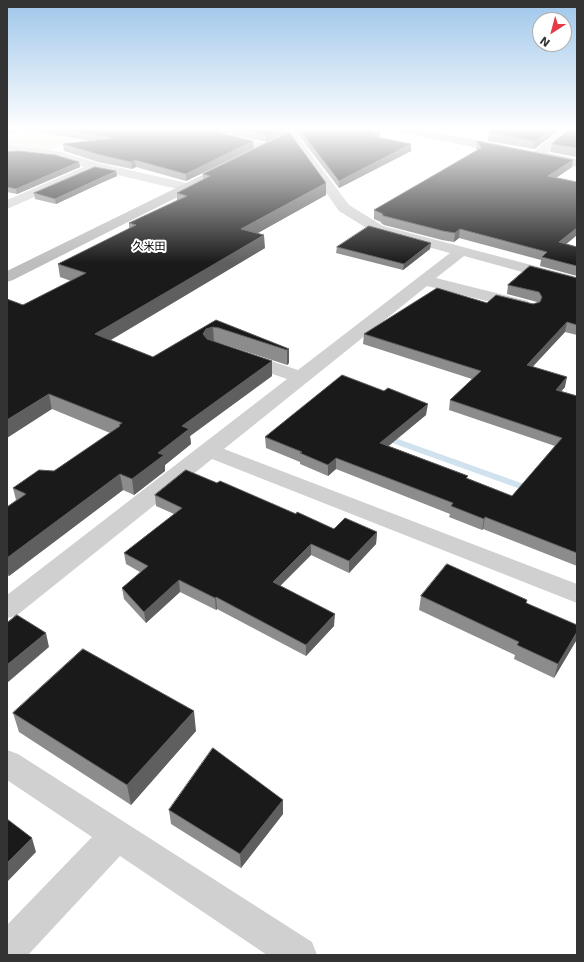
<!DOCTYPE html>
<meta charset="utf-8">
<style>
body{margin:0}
#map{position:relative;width:584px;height:962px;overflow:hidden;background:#fff;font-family:"DejaVu Sans",sans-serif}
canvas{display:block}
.frame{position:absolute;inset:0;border:8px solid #333;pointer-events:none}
.north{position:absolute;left:532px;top:12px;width:40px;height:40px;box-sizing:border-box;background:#fff;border:1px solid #adadad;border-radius:50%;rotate:216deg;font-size:11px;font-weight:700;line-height:16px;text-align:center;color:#333}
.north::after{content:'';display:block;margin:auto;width:14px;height:18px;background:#e63946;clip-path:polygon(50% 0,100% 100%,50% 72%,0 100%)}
</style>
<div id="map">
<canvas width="584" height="962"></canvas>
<div class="frame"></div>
<div class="north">N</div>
</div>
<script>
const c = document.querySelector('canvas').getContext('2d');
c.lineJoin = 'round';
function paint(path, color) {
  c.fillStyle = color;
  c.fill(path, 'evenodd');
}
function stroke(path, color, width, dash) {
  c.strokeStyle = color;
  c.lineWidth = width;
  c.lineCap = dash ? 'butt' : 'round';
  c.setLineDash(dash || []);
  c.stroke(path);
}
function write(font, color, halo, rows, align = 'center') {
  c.font = font + ' "DejaVu Sans","Noto Sans JP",sans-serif';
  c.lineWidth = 4;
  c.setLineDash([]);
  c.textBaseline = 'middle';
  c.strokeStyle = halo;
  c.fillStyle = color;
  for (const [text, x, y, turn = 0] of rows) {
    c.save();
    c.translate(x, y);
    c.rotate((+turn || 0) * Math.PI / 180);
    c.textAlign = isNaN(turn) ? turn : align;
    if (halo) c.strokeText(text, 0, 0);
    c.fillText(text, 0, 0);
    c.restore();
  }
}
paint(new Path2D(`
 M37 128 80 139 45 152 7 144V139Z`), '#e6ecdf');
paint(new Path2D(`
 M384 434 535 488 537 490 532 493 529 492 381 439 380 437Z`), '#cfe2ee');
paint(new Path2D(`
 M8 128H23L21 130 7 136V129Z
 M564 128H577L541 158H533L531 155 533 152Z
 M292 133 296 134 349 205 383 226 577 277V287L464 256 436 278 528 301 530 305 528 309 522 310 427 286 224 449 577 584V603L212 459 16 616 7 618V595L287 379 238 362 235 358 238 354 244 353 250 354 298 370 450 253 373 232 339 211 286 136 288 134Z
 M225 134 272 145 274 147 272 149 268 150 221 139 219 137 221 135Z
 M7 145 57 151 98 163 191 184 192 187 191 190 186 191 96 170 7 209V200L84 167 56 158 7 153Z
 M7 750 18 754 312 942 317 955H267L120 856 28 955H7V925L92 837 7 780Z`), '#d0d0d0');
paint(new Path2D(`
 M298 128H313L311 130 269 151H261L259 149 261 147Z
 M390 128H412L507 146 511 148 513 150 511 152 507 154 395 131 391 130Z
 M543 152 577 159V167L539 159 537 156 539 153Z
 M231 161 235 162 237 165 235 168 13 280 7 282V271Z`), '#bdbdbd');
paint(new Path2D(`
 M24 128H295L266 142 225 133 222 134 253 141 254 148 186 181 136 167 132 169 98 162 64 151 63 144 91 141 24 129Z
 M496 128H562L534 149 488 141 489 132Z
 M577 128V157L550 152 552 144Z
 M300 130 380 138 411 151 339 188 300 137Z
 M477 141 572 167 556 178 577 182V235L566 244 577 247V276L540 266 541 260 459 238 454 242 442 240 384 225 381 223V222L374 219V210L477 150 476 149Z
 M7 152 79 162 80 167 17 194 7 192Z
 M116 171 117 176 101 183 56 204 35 199 34 193Z
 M203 174 326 183V195L257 233 265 248 111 340 153 357 216 320 289 349V363L287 365 220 343 214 342 272 361V376L190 436 191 444 165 465V471L134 495 123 490 9 576 7 575V507L16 500 13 488 54 471 110 433 52 409 23 305 71 281 60 277 58 264 129 229V223L177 200V193L203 180Z
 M431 243 430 249 403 270 336 253 337 247Z
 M577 278V335L565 332 533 366 565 387 561 391 577 396V566L483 529 482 530 449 517 450 514 336 469 328 476 300 464V462L266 448 265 437 426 415 388 446 468 476 467 478 512 496 555 446 449 410 450 400 472 379 363 344 364 334 487 303 533 304 538 303 537 302 507 294 508 285Z
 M217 483 334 529 377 532 376 544 349 573 311 555 280 586 334 626 306 656 217 609 216 610 180 592 146 623 124 599 122 588 140 572 126 564 124 553 174 514 156 506 155 495Z
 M421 596 527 603 576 641 554 678 514 659 515 655 419 610Z
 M13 713 196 731 131 805 19 732Z
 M169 810 283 814 241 868 171 824Z`), '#8c8c8c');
paint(new Path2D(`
 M220 128H224L225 133 218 136V129Z
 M281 128H295L266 142V135Z
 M552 128H562L534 149 535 141Z
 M380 132V138L372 136Z
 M253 141 254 148 186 181V174Z
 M411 144V151L339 188V181Z
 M135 160 136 167 132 169 131 162Z
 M573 160 572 167 547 184 548 176Z
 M79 162 80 167 17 194 16 189Z
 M116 171 117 176 101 183 56 204 55 199Z
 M326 183V195L242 242 241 229Z
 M577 228V235L558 251 559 242Z
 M460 229 459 238 454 242 455 233Z
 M264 235 265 248 97 348 95 334Z
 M431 243 430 249 403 270 404 264Z
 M567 322 565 332 525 375 527 365Z
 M213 327 214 342 207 343 203 334 206 329Z
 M289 349V363L287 365V350Z
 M272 361V376L190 436 191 444 165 465V471L134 495 132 479 158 453 182 426Z
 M567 377 565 387 554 400 556 390Z
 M49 394 52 409 7 438V420Z
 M428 404 426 415 379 454 380 443Z
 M336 458V469L328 476V465Z
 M120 474 123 490 9 576 7 570V558Z
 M485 517 483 529 482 530 484 519Z
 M377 532 376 544 349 573V561Z
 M311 544V555L273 593V582Z
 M179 580 180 592 146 623 144 612Z
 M216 597 217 609 216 610 215 598Z
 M335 614 334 626 306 656V645Z
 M577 632 576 641 554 678 558 664Z
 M46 633 49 647 7 683V665Z
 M194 711 196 731 131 805 127 785Z
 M283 800V814L241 868 240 854Z
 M32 838 36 852 7 882V863Z`), '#5f5f5f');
const building = new Path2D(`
 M56 128H220L218 129 220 133 253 141 186 174 135 160 131 162 97 154 63 144 114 138Z
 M234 128H281L266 135Z
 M305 128H363L380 132 372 136 411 144 339 181 300 130Z
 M496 128H552L535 141 489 132Z
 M571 128H577V148L552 144Z
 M289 132 326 183 241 229 264 235 95 334 153 357 216 320 289 349 287 350 219 328 213 327 206 329 203 334 207 339 272 361 182 426 189 429 158 453 164 455 132 479 120 474 7 558V507L26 494 13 488 39 470 54 471 120 426 119 425 122 423 49 394 7 420V299L23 305 86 273 58 264 136 225 129 223 187 196 177 193 210 176 203 174Z
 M477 141 573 160 548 176 577 182V228L559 242 577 247V266L542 257 547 252 460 229 455 233 443 231 384 216 382 215 383 214 374 210 481 148Z
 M19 151 55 155 79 162 16 189 7 187V152Z
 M95 167 116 171 55 199 34 193Z
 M369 226 431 243 404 264 337 247Z
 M530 266 577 278V325L567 322 527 365 567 377 556 390 577 396V553L485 517 484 519 451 506 453 503 336 458 328 465 300 453 302 452 265 437 342 375 384 391 388 388 428 404 380 443 468 476 466 478 512 496 562 438 450 400 481 371 364 334 437 288 487 303 496 295 533 304 540 302 542 297 539 292 508 285Z
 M186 470 217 483 220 481 296 514 297 512 334 529 345 518 377 532 349 561 311 544 273 582 335 614 306 645 216 597 215 598 179 580 144 612 122 588 148 566 124 553 182 508 155 495Z
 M447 564 527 600 526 603 577 625V632L558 664 517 645 519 642 421 596Z
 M17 615 46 633 7 665V623Z
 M83 649 194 711 127 785 13 713Z
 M213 748 283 800 240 854 169 810Z
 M7 819 32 838 7 863Z`);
paint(building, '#1a1a1a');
stroke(building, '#5f5f5f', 1);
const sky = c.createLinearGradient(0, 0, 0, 263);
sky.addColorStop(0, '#9ec6ea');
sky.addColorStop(0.49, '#fff');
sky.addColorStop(1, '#ffffff00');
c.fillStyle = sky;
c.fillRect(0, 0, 584, 263);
write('11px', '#000', '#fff', [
 ["久米田",149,247]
]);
</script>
